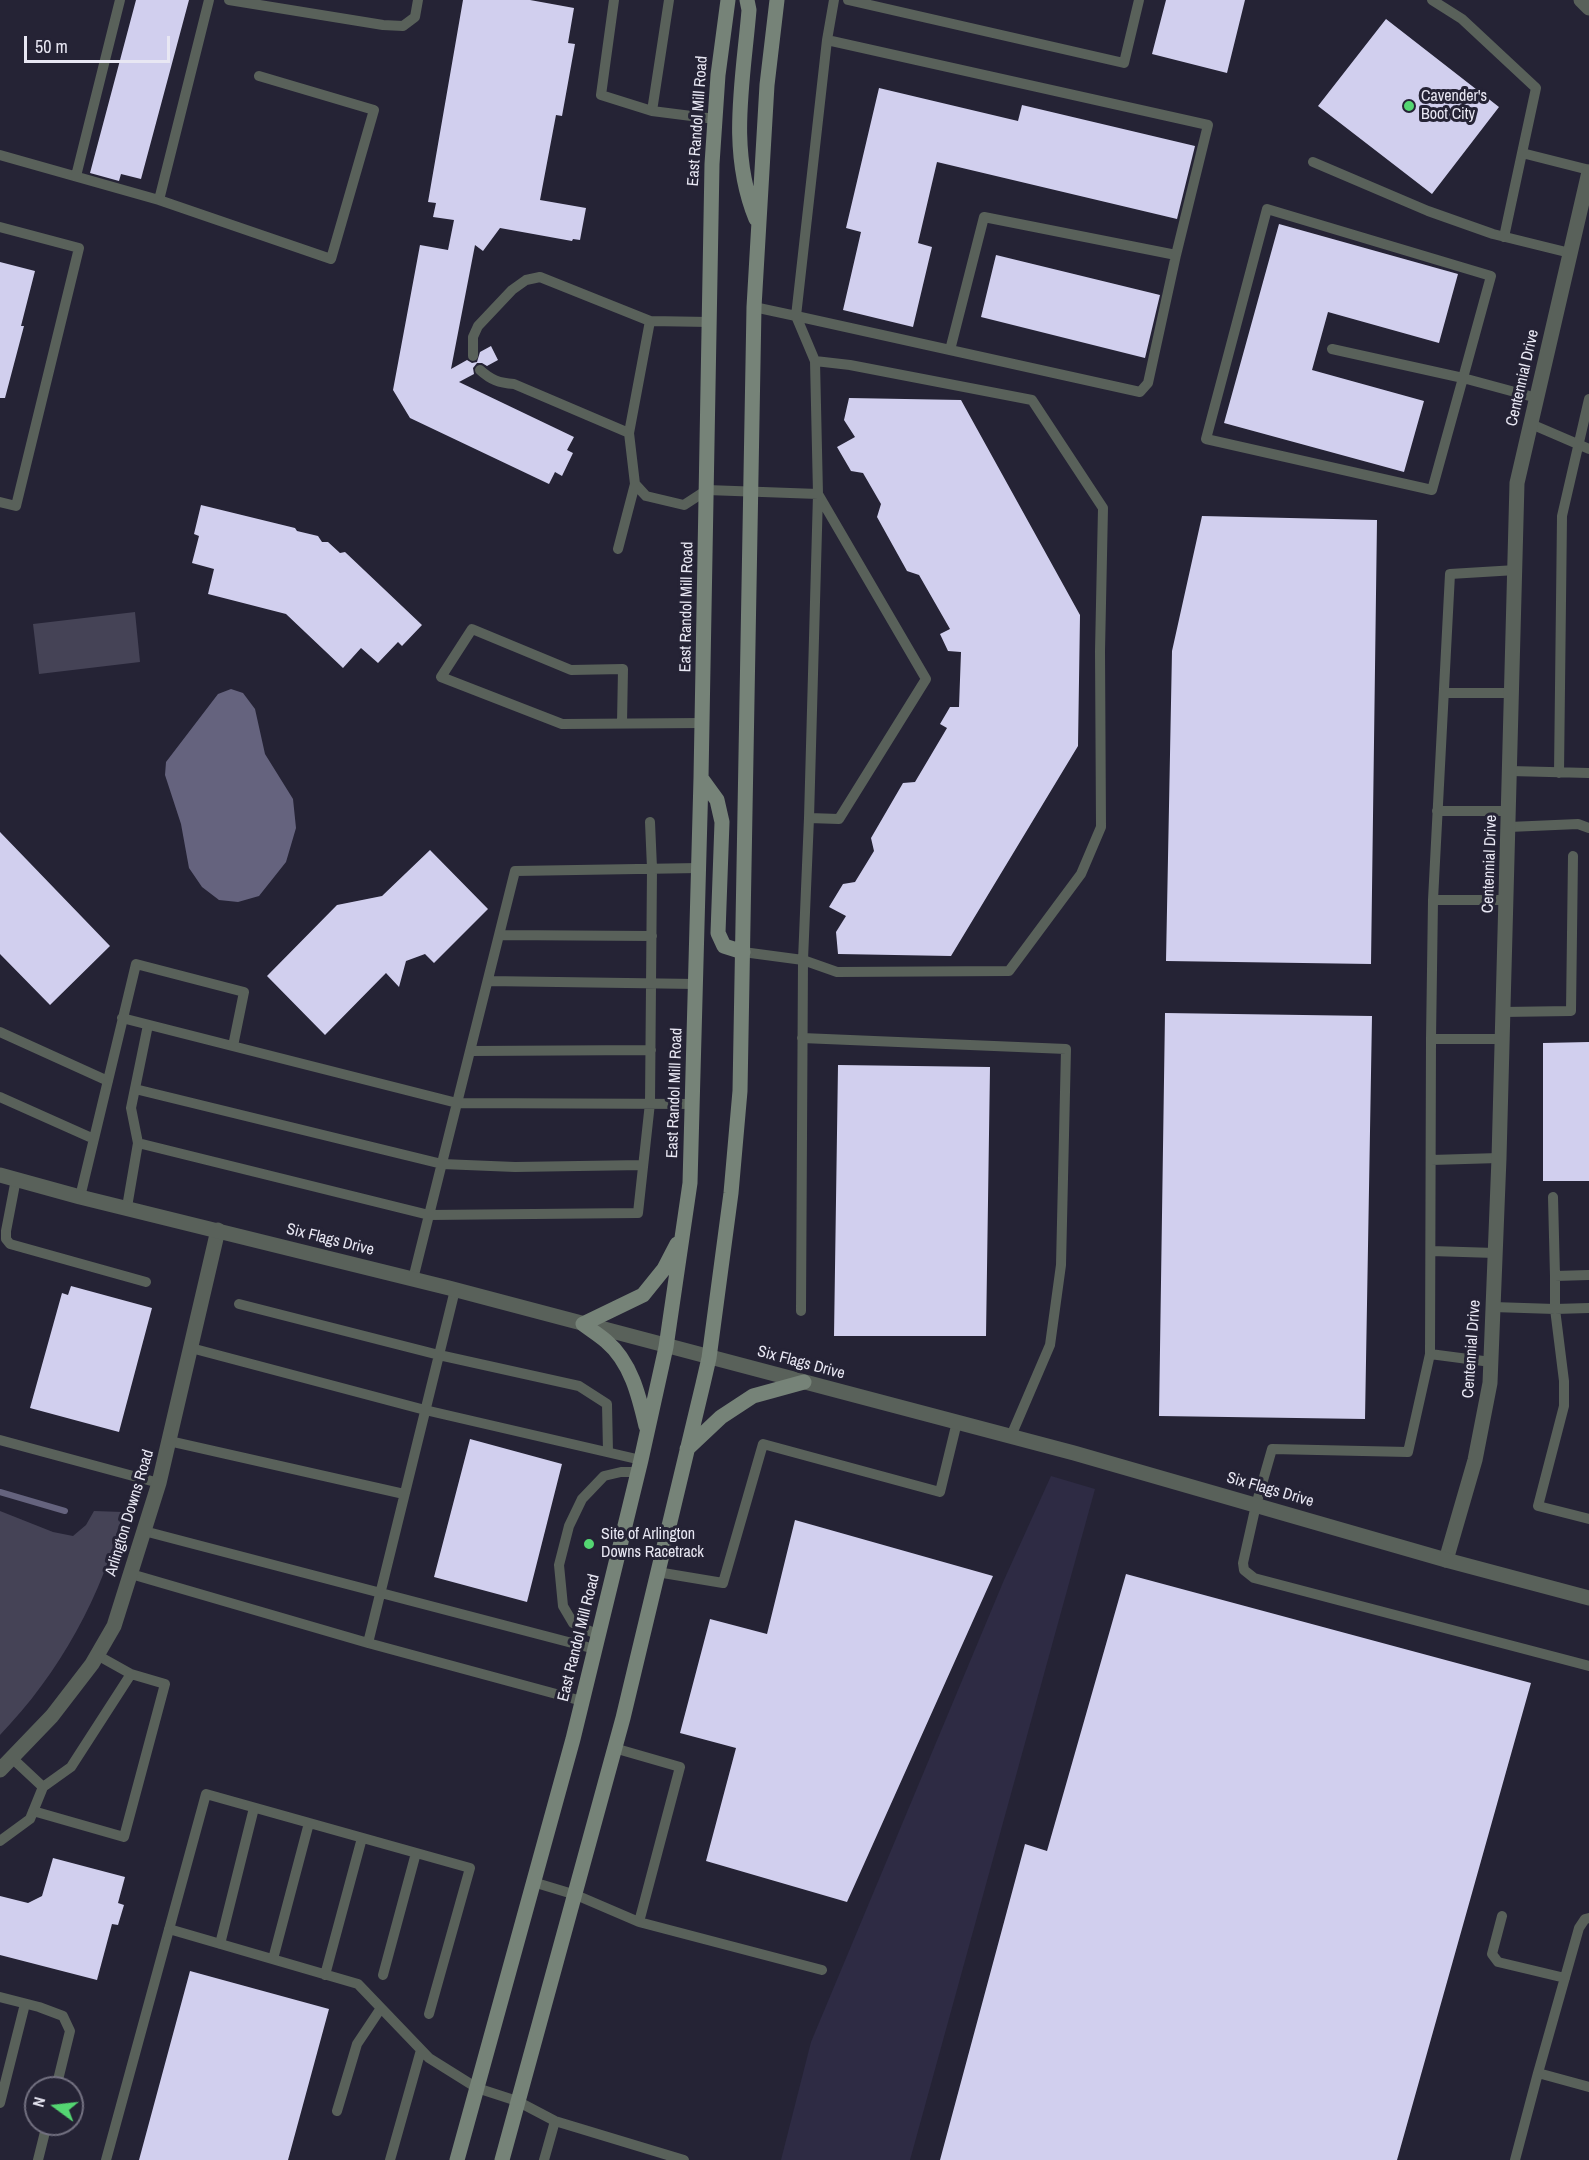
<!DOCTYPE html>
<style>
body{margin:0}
#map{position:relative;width:1589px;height:2160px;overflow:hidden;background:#252335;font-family:"Archivo Narrow",sans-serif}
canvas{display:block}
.north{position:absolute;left:24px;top:2076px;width:60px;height:60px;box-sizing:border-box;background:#252335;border:2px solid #737181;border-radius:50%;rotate:285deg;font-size:16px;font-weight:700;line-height:24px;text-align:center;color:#e8e7f3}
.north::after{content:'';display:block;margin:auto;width:21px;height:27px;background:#54d672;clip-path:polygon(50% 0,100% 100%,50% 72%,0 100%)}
.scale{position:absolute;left:24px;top:36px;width:146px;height:27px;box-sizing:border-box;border:3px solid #e8e7f3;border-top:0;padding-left:8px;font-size:18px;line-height:21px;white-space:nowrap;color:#e8e7f3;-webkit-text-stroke:4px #252335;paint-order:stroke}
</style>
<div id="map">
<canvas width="1589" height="2160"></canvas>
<div class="north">N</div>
<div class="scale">50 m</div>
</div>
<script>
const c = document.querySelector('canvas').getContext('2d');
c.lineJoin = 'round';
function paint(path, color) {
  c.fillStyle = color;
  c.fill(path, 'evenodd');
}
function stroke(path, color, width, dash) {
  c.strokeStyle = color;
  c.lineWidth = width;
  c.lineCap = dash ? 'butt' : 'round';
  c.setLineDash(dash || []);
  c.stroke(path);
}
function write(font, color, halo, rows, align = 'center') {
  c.font = font + ' "Archivo Narrow",sans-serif';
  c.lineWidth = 6;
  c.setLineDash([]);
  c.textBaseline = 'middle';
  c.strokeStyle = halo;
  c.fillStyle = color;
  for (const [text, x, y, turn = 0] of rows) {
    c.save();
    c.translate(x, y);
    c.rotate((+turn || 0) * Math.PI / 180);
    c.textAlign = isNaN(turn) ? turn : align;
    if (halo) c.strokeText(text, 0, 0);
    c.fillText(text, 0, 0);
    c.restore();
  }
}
paint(new Path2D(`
 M1051 1476 1095 1489 910 2160H781L811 2042 1004 1580Z`), '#2e2b44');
paint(new Path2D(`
 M135 612 140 662 39 674 33 624Z
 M0 1511 53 1532 73 1536 86 1525 94 1511 123 1512C103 1595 59 1674 0 1735Z`), '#454356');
paint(new Path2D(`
 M231 689 243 693 255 709 265 754 293 799 296 828 286 862 259 896 238 902 219 900 202 887 189 868 181 824 165 775 166 762 218 694Z`), '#65637e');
stroke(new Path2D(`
 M0 1492 65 1511`), '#65637e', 6);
paint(new Path2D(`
 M136 0H189L141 179 121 174 119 181 90 173Z
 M463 0H530L574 8 568 43 575 44 562 116 556 115 540 200 586 208 580 240 573 239 572 241 500 228 483 251 475 245 451 369 467 360 472 363 477 362 480 352 491 346 498 360 487 366 482 363H477L473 368 474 374 459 382 574 437 567 450 573 453 562 476 555 472 549 484 410 418 393 390 420 245 448 250 454 220 433 217 436 203 428 202Z
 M1166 0H1245L1227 73 1152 54Z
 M1386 19 1499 107 1432 194 1318 106Z
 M879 88 1018 121 1022 105 1195 146 1177 219 937 162 918 243 932 247 913 327 843 310 861 232 846 228Z
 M1279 224 1458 274 1439 343 1328 312 1312 370 1424 401 1404 472 1224 423Z
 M996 255 1160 295 1145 358 981 317Z
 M0 262 35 271 21 326H24L5 398H0Z
 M849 398 961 400 1080 615 1078 746 951 956 838 954 836 932 846 916 829 907 843 884 855 882 874 851 871 838 903 783 915 782 947 728 940 724 950 707H959L961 652 948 651 940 634 950 629 919 575 907 571 877 517 881 504 863 473 851 471 837 447 855 437 844 420Z
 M201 505 295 528 297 531 318 536 322 542H328L340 553 345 552 422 625 402 646 398 642 378 663 361 648 343 668 286 614 208 594 214 569 192 563 199 536 194 534Z
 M1202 516 1377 520 1371 964 1166 961 1172 651Z
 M0 832 110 946 50 1005 0 954Z
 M430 850 488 909 434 963 425 954 406 961 399 987 386 973 325 1035 267 976 337 905 382 896Z
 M1165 1013 1372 1016 1365 1419 1159 1416Z
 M1589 1042V1181H1543V1043Z
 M838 1065 990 1067 986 1336H834Z
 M71 1286 152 1308 119 1432 30 1408 62 1293 68 1295Z
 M470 1439 562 1464 527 1602 434 1577Z
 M795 1520 993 1576 847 1902 706 1861 736 1748 680 1733 710 1619 767 1634Z
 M1126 1574 1531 1683 1397 2160H940L1025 1844 1047 1851Z
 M53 1858 125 1877 118 1903 124 1905 118 1925 112 1924 97 1980 0 1955V1896L28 1903 42 1896Z
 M190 1971 329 2009 288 2160H139Z`), '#d1cfee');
stroke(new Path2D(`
 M229 0 383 25 403 26 415 17 418 0
 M614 0 601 95 652 111
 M669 0 652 111 715 119
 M848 0 1124 63 1139 0
 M1432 0 1462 19 1536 88 1522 153
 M827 40 834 0
 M0 155 159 200 209 0
 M1313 162 1428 211 1493 234 1570 253
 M76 176 120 0
 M159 200 331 259 374 110 259 76
 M0 227 79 248 16 506 0 502
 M1504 237 1522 153 1589 170
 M1332 349 1463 378 1491 276 1267 209 1206 439 1432 490 1463 378 1537 398
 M950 350 1140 392 1148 383 1176 255
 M473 356V337L478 326 512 290 526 280 540 277 650 321 709 322
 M480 370C491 380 499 383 514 384L629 433 650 321
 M1531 424 1589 449
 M629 433 635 484 646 496 684 505 707 490 818 494 809 818 803 960 801 1311
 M618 549 635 484
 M1444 693H1512
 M622 723 623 669 571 670 472 629 441 677 562 724 702 723
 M1510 771 1589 773
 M1559 773 1562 516 1589 399
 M1437 811H1509
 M809 818 839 819 926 679 818 494 815 361
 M1509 827 1578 824 1589 828
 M1433 900 1431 1039H1503
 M1506 900H1433L1450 574 1516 570
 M499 935 652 936
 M743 952 803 960 837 972 1009 971 1081 874 1101 827 1100 651 1103 508 1032 400 850 365 815 361 796 316 827 40 1208 125 1176 255 984 217 950 350 796 316 754 307
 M488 981 696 984
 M1503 1012 1571 1011 1573 856
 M122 1018 457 1103 693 1104
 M0 1032 108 1081
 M802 1038 1066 1049 1061 1265 1050 1345 1011 1436
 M1431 1039 1430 1354 1408 1452 1272 1449 1256 1505 1243 1563 1244 1570 1254 1578 1589 1666
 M470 1051 651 1050
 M135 1089 442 1164 515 1167 643 1165
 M0 1097 94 1139
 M138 1143 131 1108 148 1025
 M1431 1160 1499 1158
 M16 1179 6 1231V1239L10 1244 146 1282
 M80 1197 136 964 244 992 233 1046
 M1553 1197 1555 1276
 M127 1207 138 1143 429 1215 638 1213 650 1103 652 868 650 822
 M1431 1251 1495 1253
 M1589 1275 1555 1276V1309L1589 1308
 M413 1279 515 871 699 868
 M239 1304 439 1355 579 1386 607 1404 608 1452
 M1493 1307 1555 1309 1564 1381V1406L1538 1506 1589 1519
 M191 1348 425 1410 641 1460
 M1430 1354 1491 1362
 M0 1440 159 1483
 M169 1441 404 1494
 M144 1531 595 1649
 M657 1572 723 1583 763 1444 940 1492 957 1422
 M131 1574 368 1643 455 1290
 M598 1635 573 1623 563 1606 559 1565 569 1526 582 1499 604 1476 621 1472H638
 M368 1643 582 1701
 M12 1758 43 1787
 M33 1811 124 1837 165 1684 131 1674
 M0 1841 30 1819 43 1787 71 1767 131 1674 97 1655
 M533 1882 576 1895 639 1922 680 1767 614 1748
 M1502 1916 1492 1954 1498 1962 1565 1978
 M1589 1918 1585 1919 1579 1928 1538 2073 1589 2087
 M639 1922 822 1970
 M169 1929 358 1984 429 2058 477 2088 517 2101 555 2121 684 2160
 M220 1944 254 1808
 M273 1959 309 1823
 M325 1975 362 1838
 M383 1975 416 1853
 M0 1997 39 2007 63 2016 70 2031 56 2088
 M0 2103 25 2004
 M337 2111 357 2044 381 2008
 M38 2160 47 2124
 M106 2160 206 1794 470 1868 429 2014
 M390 2160 421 2050
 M544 2160 555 2121
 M1515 2160 1538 2073`), '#59615a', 10);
stroke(new Path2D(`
 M1581 0 1589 8
 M1446 1560 1475 1460 1490 1383 1499 1158 1517 483 1589 172
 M0 1770 52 1716 92 1664 114 1626 159 1483 218 1230`), '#59615a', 15);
stroke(new Path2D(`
 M0 1175 80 1197 449 1288 1074 1453 1446 1560 1589 1598`), '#59615a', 15);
stroke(new Path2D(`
 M747 0 749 10C743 82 728 150 756 219
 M701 778 717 800 722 822 718 933 724 946 743 952
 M646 1426C639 1396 631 1362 606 1341 599 1335 591 1330 583 1324L643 1295 664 1269 677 1244
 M687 1449 721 1417 753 1396 804 1382
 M457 2160 573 1739 641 1460 666 1347 690 1183 701 778 712 164 718 75 728 0
 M502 2160 623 1718 703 1384 709 1358 731 1193 740 1091 754 307 767 85 777 0`), '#768378', 15);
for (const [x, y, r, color] of [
 [1409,106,6,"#54d672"],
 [589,1544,6,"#54d672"]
]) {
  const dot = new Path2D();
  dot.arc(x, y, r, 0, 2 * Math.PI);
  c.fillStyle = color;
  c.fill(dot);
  stroke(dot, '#252335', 2);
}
write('16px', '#e8e7f3', '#252335', [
 ["Cavender's",1421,97],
 ["Boot City",1421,115],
 ["Site of Arlington",601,1535],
 ["Downs Racetrack",601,1553]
], 'left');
write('16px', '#e8e7f3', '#252335', [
 ["East Randol Mill Road",698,121,-86],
 ["Centennial Drive",1523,378,-77],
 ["East Randol Mill Road",687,607,-89],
 ["Centennial Drive",1490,864,-88],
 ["East Randol Mill Road",675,1093,-88],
 ["Six Flags Drive",330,1240,14],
 ["Centennial Drive",1472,1349,-86],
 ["Six Flags Drive",801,1363,15],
 ["Six Flags Drive",1270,1490,16],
 ["Arlington Downs Road",130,1513,-73],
 ["East Randol Mill Road",579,1638,-76]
]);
</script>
